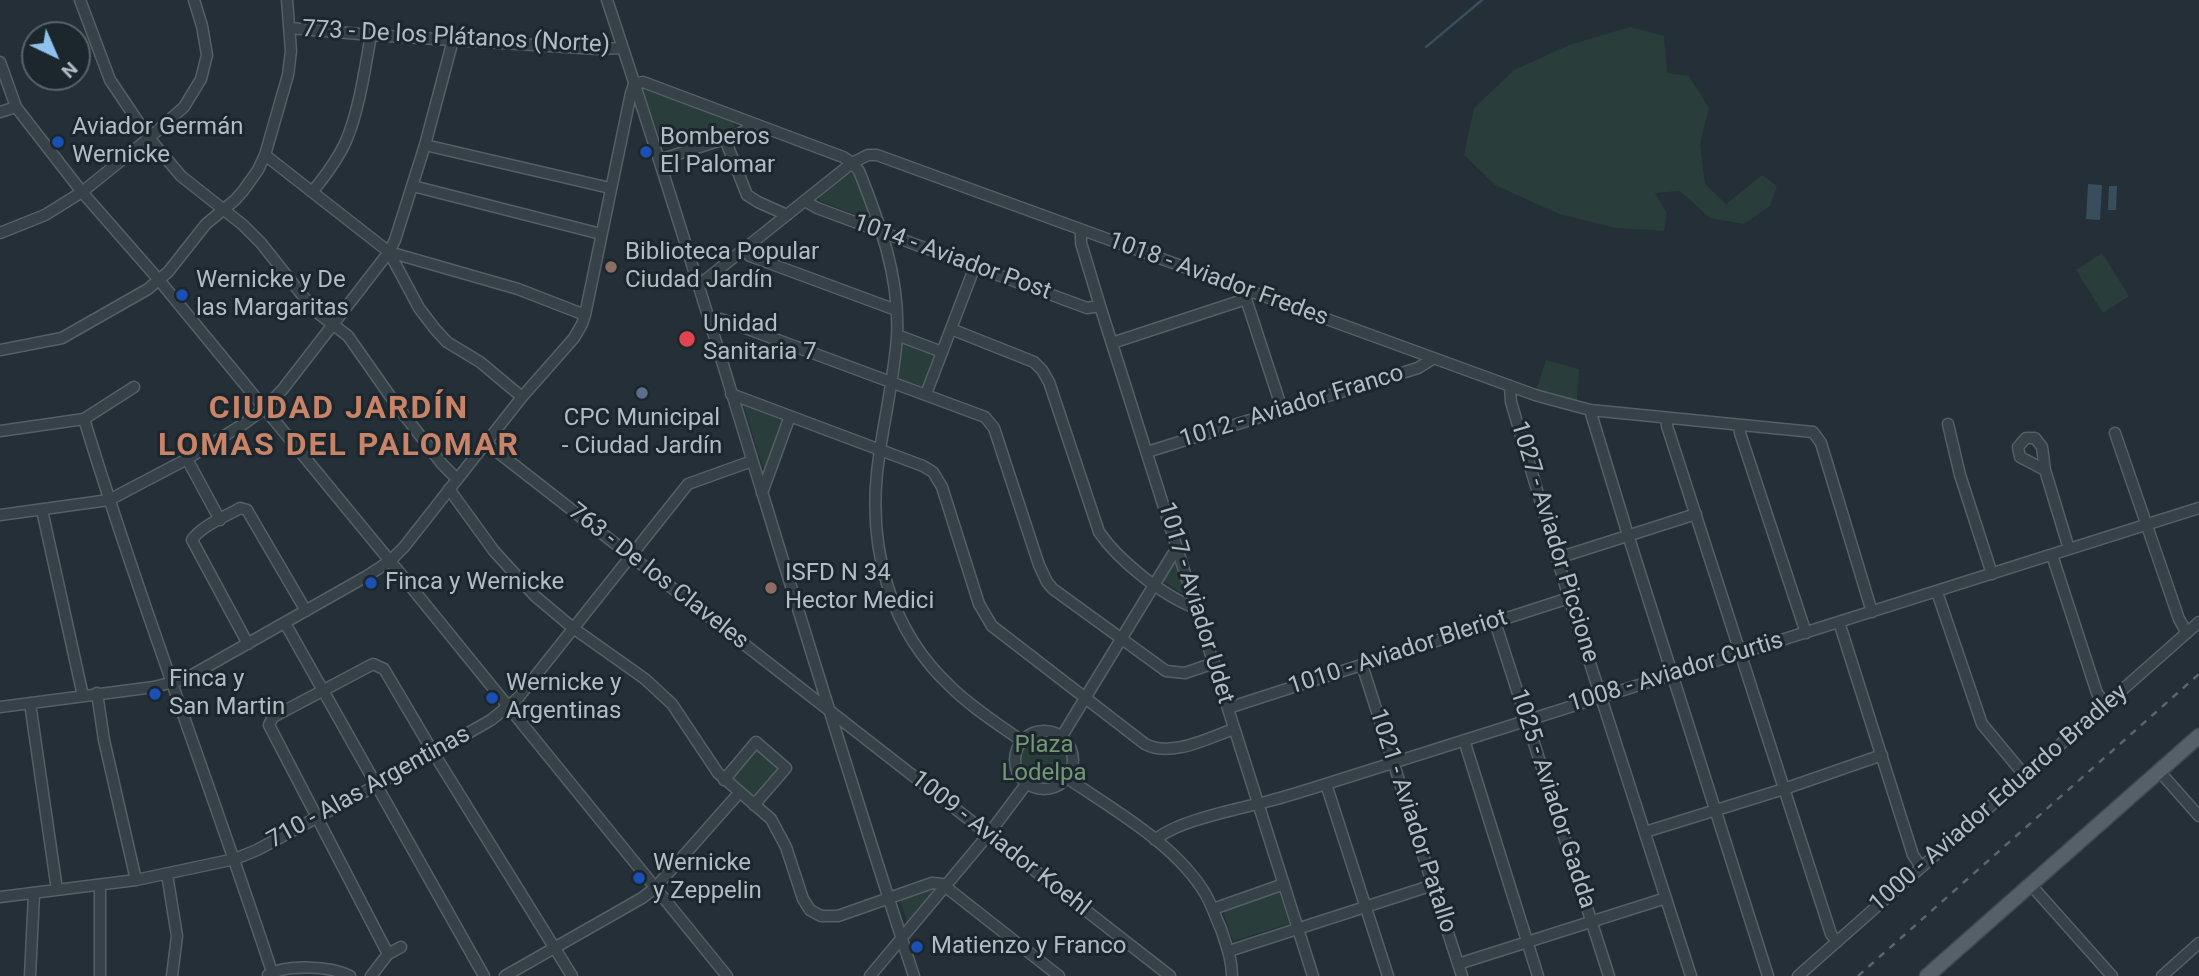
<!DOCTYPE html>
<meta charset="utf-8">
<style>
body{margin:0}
#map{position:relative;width:2199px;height:976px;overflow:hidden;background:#242f38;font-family:Roboto,sans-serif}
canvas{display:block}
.north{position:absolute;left:21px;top:21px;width:70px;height:70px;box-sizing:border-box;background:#1c262d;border:2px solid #586269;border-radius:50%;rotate:136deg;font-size:19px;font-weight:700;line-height:28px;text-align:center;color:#b2bcc4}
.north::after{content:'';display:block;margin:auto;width:24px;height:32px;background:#8ec2ed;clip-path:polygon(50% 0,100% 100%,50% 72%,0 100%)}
</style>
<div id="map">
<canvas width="2199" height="976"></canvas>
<div class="north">N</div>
</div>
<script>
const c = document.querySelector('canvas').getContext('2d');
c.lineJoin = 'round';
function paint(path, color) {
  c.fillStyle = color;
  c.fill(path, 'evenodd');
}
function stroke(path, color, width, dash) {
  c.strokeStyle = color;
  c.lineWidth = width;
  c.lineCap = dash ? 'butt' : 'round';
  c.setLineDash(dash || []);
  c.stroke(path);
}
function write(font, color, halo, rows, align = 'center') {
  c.font = font + ' Roboto,sans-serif';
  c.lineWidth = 6;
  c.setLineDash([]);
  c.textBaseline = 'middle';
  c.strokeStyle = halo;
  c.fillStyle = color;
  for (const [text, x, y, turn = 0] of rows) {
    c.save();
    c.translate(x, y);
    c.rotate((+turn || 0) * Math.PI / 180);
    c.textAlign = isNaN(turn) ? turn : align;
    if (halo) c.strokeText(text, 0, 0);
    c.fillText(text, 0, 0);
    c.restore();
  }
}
paint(new Path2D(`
 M1630 27 1664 36 1667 73 1689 76 1709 108 1700 144 1705 184 1726 204 1762 175 1777 186 1770 206 1744 224 1710 218 1680 191 1655 193 1667 213 1664 231 1616 228 1559 214 1495 185 1464 155 1474 108 1514 70 1569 45Z
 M646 87 730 120 734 124V127L668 148 662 145 643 90Z
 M848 173 853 174 865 196 872 221 818 200 820 195Z
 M2102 253 2129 296 2103 313 2076 270Z
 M898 338 939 353 926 389 893 378Z
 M1546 360 1579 369 1577 401 1536 391Z
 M743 404 784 417 766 477Z
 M1175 559 1191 599 1161 580Z
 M1019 760a25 25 0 1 1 50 0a25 25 0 1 1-50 0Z
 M756 742 786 768 754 805 724 780Z
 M932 887 938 888 907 922 900 900Z
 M1279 890 1289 924 1233 941 1222 908Z`), '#293d3a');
paint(new Path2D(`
 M2088 184 2102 185 2100 220 2086 219Z
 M2109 186H2117L2116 210H2108Z`), '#394e5d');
stroke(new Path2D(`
 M1426 47 1482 0`), '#394e5d', 2.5);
const minor = new Path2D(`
 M80 0 110 80 149 138 181 176 243 225 261 243 314 310 348 336 395 403 442 464 457 479
 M607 0C715 324 807 652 914 976
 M290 28 371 35 599 49 622 48
 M0 62 16 107 82 192 159 280 390 561 727 976
 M0 112 16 107
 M725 139 747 195 758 202 787 215
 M425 145 610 188
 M265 155 389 252 518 289 585 315
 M659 160 737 135 746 130 750 123
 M413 186 601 234
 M313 191C326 175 338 159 346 141 359 111 365 68 371 35
 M805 201 817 208 1087 308 1100 306
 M1081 230V243L1100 306 1313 976
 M0 233 45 215 82 192 149 138 184 107 201 79 207 55 202 26 194 0
 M744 251 750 256 896 310
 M389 252 419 308 435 329 447 342 480 362 522 397
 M699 285 852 163 868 155H877L1535 395 1590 410 1813 432 1821 443 1872 612
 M1246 299 1282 409
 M709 320 721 319 985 417 994 428 1039 565 1047 582 1053 589 1166 671 1185 673 1214 663
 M951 329 1034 362 1042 370 1049 382 1099 532C1118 560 1164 597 1196 608
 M897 335 942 352
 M1112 343 1246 299 1249 292
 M0 350 62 338 148 289 168 272 206 224 235 200 243 191 258 170 265 155 288 75 291 51 287 0
 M1510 387 1511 402 1569 598 1691 976
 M731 394 923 466 933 472 942 487 979 604 992 626 1145 744C1171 758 1208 738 1234 729
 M926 394 975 266
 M1590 410 1628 535 1768 976
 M1666 418 1667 426 1831 934 1837 942
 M84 419C141 605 211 787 272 972
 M1948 424 1960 475 1992 574
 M1739 425 1740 433 1806 633
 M0 431 84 419 134 387
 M2115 433 2179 619 2187 633
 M486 443 1170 976
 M1147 452 1418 368 1434 358
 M187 459 220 520
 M2045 470 2020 457 2018 447 2026 438H2035L2042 447 2045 470 2069 549
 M449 489 494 551 535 596 573 628 645 679 672 704 718 773 771 819 786 847 803 899 810 910 821 916H838L932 883 942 884 1059 976
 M762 493 790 416
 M42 510 83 696
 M0 515 109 500 187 459 245 423 264 409 283 389 389 252 395 240 425 145 453 40
 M2052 555 2097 693 2106 705
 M1558 558 1696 514
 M1937 592 1982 724 2026 777
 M1495 622 1609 976
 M1839 622 1913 855 1921 867
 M285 623 484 976
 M248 644 192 540C201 526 225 517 240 508L247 510 306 611
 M1362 665 1462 976
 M97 693 104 740 136 880
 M30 703 57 890
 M0 707 154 687 185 679 367 576 390 561 404 547 522 397 574 338 582 324 585 315 631 93 634 84 643 82 843 157 852 163 859 171C880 224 900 277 897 336 894 381 882 427 877 473 869 552 891 631 950 686 971 707 998 724 1022 741
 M1228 708 1569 598
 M1015 760a29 29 0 1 1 58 0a29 29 0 1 1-58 0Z
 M1062 736 1173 554 1178 549
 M1464 740 1538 976
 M2159 771 2199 816
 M1067 778C1114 810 1177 845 1206 895 1212 906 1216 918 1221 929 1226 945 1232 959 1232 976
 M724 780 756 742 786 768 754 805
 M1326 784 1388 976
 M1645 832 1784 789 1882 755
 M1155 840C1178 820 1239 809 1269 801 1288 796 1307 790 1326 784L2199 508
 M167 874 177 936 172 976
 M100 885V976
 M2031 885 2112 976
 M0 897 136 880 235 859 257 850 375 786 491 720 518 698 688 484 752 461
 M1213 909 1284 884
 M1229 951 1433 885
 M388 954 401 947
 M1458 964 1666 898
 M268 975C287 964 331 966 350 976
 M30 976 34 894
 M371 976 388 954 269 725 273 717 373 664 384 669 433 752 572 976
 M505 976 642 898 655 888 739 793
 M870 976 988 835 1027 783
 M1798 976 2199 622
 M2162 976 2199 943`);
const major = new Path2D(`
 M1927 976 2199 736`);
stroke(minor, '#555f66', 13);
stroke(major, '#404a51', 17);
stroke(minor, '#374148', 10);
stroke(major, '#556068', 14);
stroke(new Path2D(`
 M1858 976 2199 674`), '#59666f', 2.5, [7, 7]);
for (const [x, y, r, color] of [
 [58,142,7,"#1a4fb4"],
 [646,152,7,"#1a4fb4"],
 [611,267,7,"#8d6e63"],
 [182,295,7,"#1a4fb4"],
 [687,339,9,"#e0444e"],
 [642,393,7,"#5c6f8a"],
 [371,583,7,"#1a4fb4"],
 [771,588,7,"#8d6e63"],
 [155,694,7,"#1a4fb4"],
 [492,698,7,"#1a4fb4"],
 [639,878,7,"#1a4fb4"],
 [917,947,7,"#1a4fb4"]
]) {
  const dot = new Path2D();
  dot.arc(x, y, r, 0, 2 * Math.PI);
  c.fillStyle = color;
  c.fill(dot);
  stroke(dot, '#1c262d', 2.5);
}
write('24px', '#b2bcc4', '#1c262d', [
 ["773 - De los Plátanos (Norte)",456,38,3],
 ["1014 - Aviador Post",952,258,20],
 ["1018 - Aviador Fredes",1218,280,20],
 ["1012 - Aviador Franco",1292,407,-17],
 ["1027 - Aviador Piccione",1554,542,73],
 ["763 - De los Claveles",658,577,38],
 ["1017 - Aviador Udet",1195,603,73],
 ["1010 - Aviador Bleriot",1398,653,-18],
 ["1008 - Aviador Curtis",1676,673,-17],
 ["710 - Alas Argentinas",369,788,-29],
 ["1025 - Aviador Gadda",1552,799,72],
 ["1000 - Aviador Eduardo Bradley",1999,799,-41],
 ["1021 - Aviador Patallo",1412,821,72],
 ["1009 - Aviador Koehl",1000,844,38]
]);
write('24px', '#b2bcc4', '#1c262d', [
 ["Aviador Germán",72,128],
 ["Wernicke",72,156],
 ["Bomberos",660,138],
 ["El Palomar",660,166],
 ["Biblioteca Popular",625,253],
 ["Ciudad Jardín",625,281],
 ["Wernicke y De",196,281],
 ["las Margaritas",196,309],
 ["Unidad",703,325],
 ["Sanitaria 7",703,353],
 ["CPC Municipal",642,419,"center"],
 ["- Ciudad Jardín",642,447,"center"],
 ["ISFD N 34",785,574],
 ["Hector Medici",785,602],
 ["Finca y Wernicke",385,583],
 ["Finca y",169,680],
 ["San Martin",169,708],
 ["Wernicke y",506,684],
 ["Argentinas",506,712],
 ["Wernicke",653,864],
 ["y Zeppelin",653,892],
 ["Matienzo y Franco",931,947]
], 'left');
write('24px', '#739875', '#1c262d', [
 ["Plaza",1044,746],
 ["Lodelpa",1044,774]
]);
c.letterSpacing = '2px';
write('bold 32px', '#c98368', '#1c262d', [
 ["CIUDAD JARDÍN",339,410],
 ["LOMAS DEL PALOMAR",339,447]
]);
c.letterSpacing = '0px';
</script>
